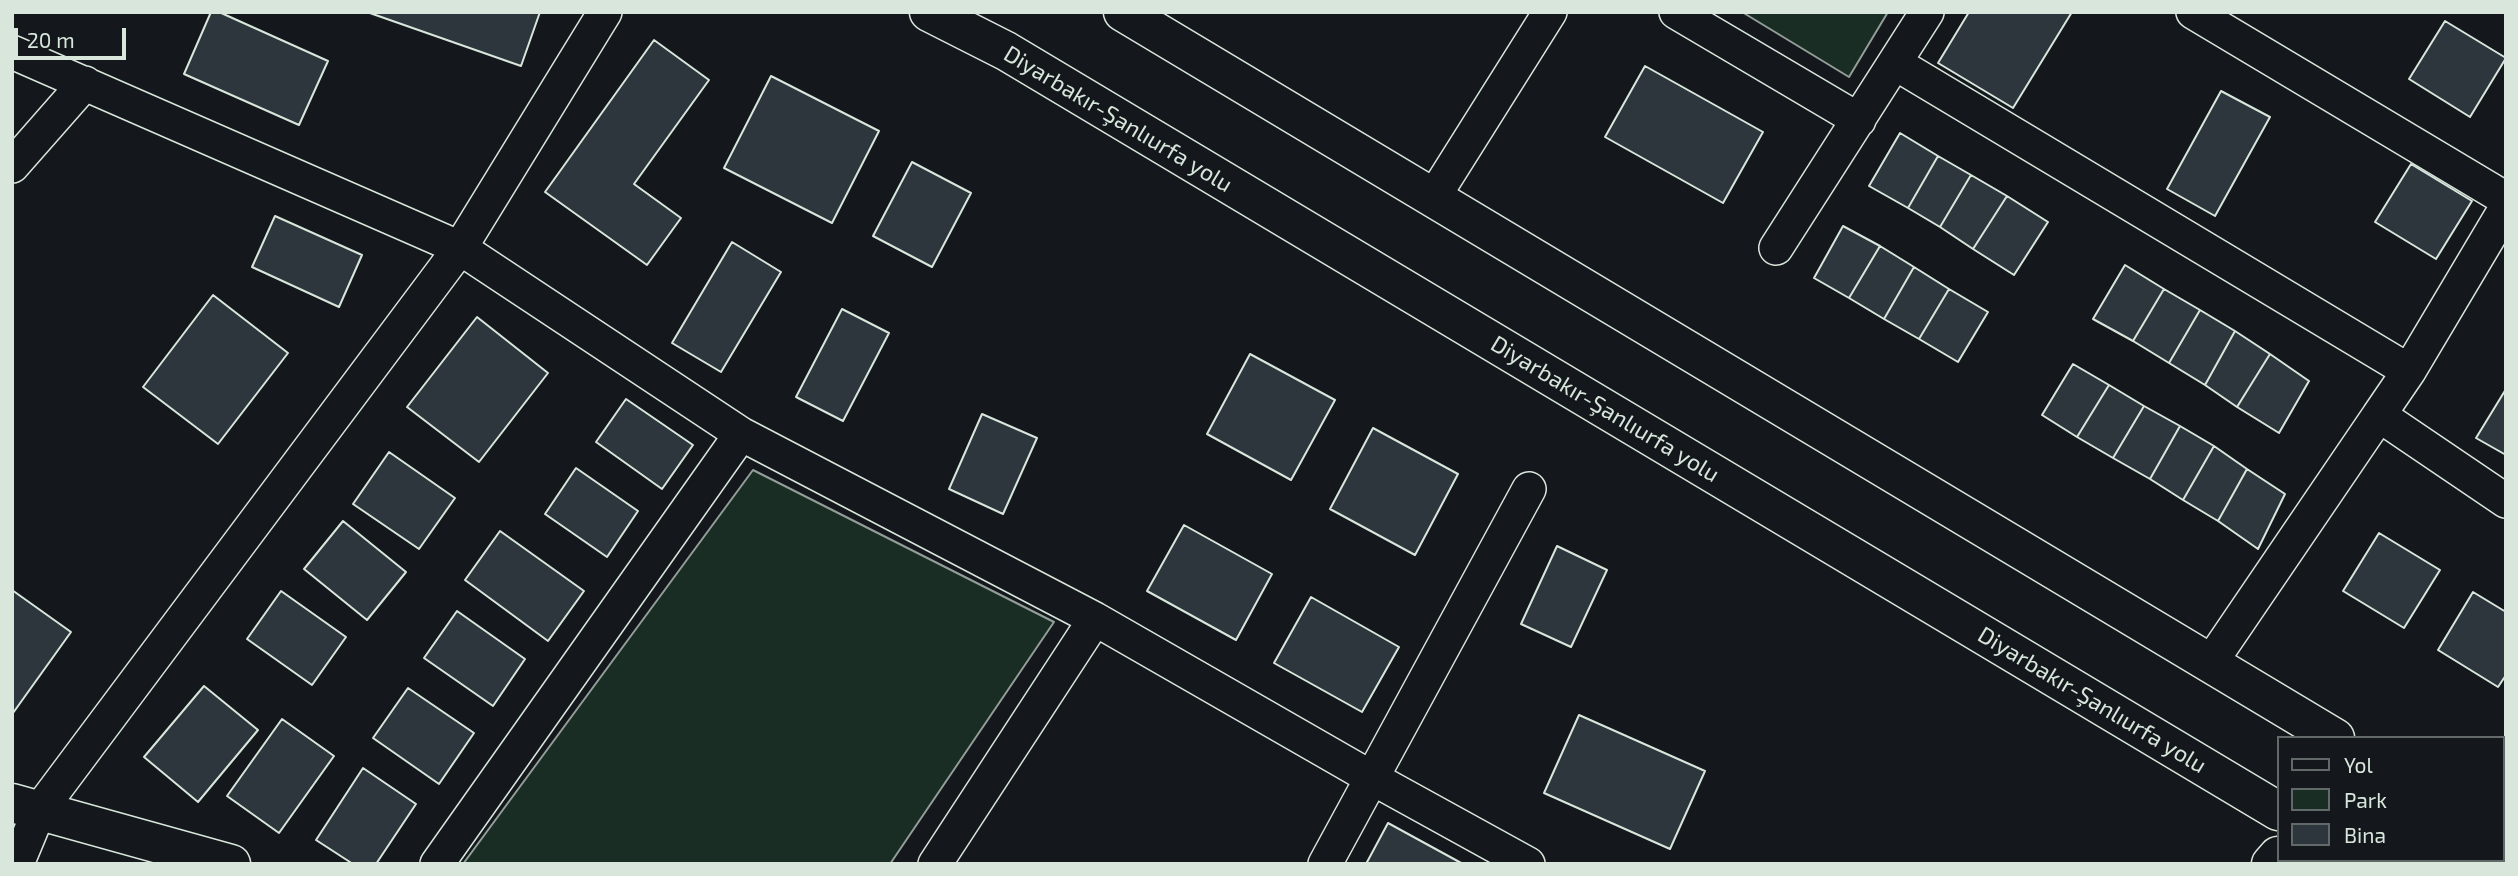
<!DOCTYPE html>
<meta charset="utf-8">
<style>
body{margin:0}
#map{position:relative;width:2518px;height:876px;overflow:hidden;background:#14181c;font-family:"Exo 2",sans-serif}
canvas{display:block}
.frame{position:absolute;inset:0;border:14px solid #d8e6dc;pointer-events:none}
.legend{position:absolute;left:2277px;top:736px;width:228px;height:126px;box-sizing:border-box;background:#14181c;border:2px solid #626a69;margin:0;padding:9px 12px;list-style:none;font-size:21px;color:#d8e6dc}
.legend li{display:flex;align-items:center;gap:14px;height:35px}
.legend b{width:35px;border:2px solid #626a69}
.scale{position:absolute;left:14px;top:28px;width:112px;height:32px;box-sizing:border-box;border:4px solid #d8e6dc;border-top:0;padding-left:9px;font-size:21px;line-height:24px;white-space:nowrap;color:#d8e6dc;-webkit-text-stroke:5px #14181c;paint-order:stroke}
</style>
<div id="map">
<canvas width="2518" height="876"></canvas>
<div class="frame"></div>
<ul class="legend">
<li><b style="height:9px;background:#14181c"></b>Yol</li>
<li><b style="height:19px;background:#1a2d24"></b>Park</li>
<li><b style="height:19px;background:#2c363c"></b>Bina</li>
</ul>
<div class="scale">20 m</div>
</div>
<script>
const c = document.querySelector('canvas').getContext('2d');
c.lineJoin = 'round';
function paint(path, color) {
  c.fillStyle = color;
  c.fill(path, 'evenodd');
}
function stroke(path, color, width, dash) {
  c.strokeStyle = color;
  c.lineWidth = width;
  c.lineCap = dash ? 'butt' : 'round';
  c.setLineDash(dash || []);
  c.stroke(path);
}
function write(font, color, halo, rows, align = 'center') {
  c.font = font + ' "Exo 2",sans-serif';
  c.lineWidth = 5;
  c.setLineDash([]);
  c.textBaseline = 'middle';
  c.strokeStyle = halo;
  c.fillStyle = color;
  for (const [text, x, y, turn = 0] of rows) {
    c.save();
    c.translate(x, y);
    c.rotate((+turn || 0) * Math.PI / 180);
    c.textAlign = isNaN(turn) ? turn : align;
    if (halo) c.strokeText(text, 0, 0);
    c.fillText(text, 0, 0);
    c.restore();
  }
}
const green = new Path2D(`
 M1742 12H1888L1849 77Z
 M753 470 1054 622 890 864H463Z`);
paint(green, '#1a2d24');
stroke(green, '#939e99', 2);
const building = new Path2D(`
 M211 12H219L328 61 299 125 184 74Z
 M367 12H540L521 66Z
 M1969 12H2072L2013 108 1938 63Z
 M2445 21 2506 58 2470 117 2409 79Z
 M654 40 709 80 634 184 681 218 647 265 545 192Z
 M1645 66 1763 132 1723 203 1605 137Z
 M771 76 879 131 832 223 724 168Z
 M2221 91 2270 117 2215 216 2167 189Z
 M1900 133 1938 156 1908 208 1869 186Z
 M1938 156 1971 175 1940 227 1908 208Z
 M912 162 971 193 932 267 873 236Z
 M2411 164 2472 201 2436 259 2375 222Z
 M1971 175 2007 196 1973 249 1940 227Z
 M2007 196 2048 222 2014 275 1973 249Z
 M275 216 362 255 339 307 252 267Z
 M1843 226 1880 246 1849 298 1814 278Z
 M732 242 781 272 721 372 672 343Z
 M1880 246 1914 267 1884 319 1849 298Z
 M2125 265 2164 289 2133 341 2093 319Z
 M1914 267 1949 289 1919 339 1884 319Z
 M1949 289 1988 312 1958 362 1919 339Z
 M2164 289 2200 310 2169 363 2133 341Z
 M213 295 288 353 218 444 143 387Z
 M842 309 889 333 843 421 796 397Z
 M2200 310 2235 331 2205 385 2169 363Z
 M477 317 548 373 479 462 407 407Z
 M2235 331 2270 354 2237 407 2205 385Z
 M1250 354 1335 400 1291 480 1207 434Z
 M2270 354 2309 381 2279 433 2237 407Z
 M2073 364 2109 385 2077 437 2042 415Z
 M2109 385 2144 406 2113 458 2077 437Z
 M2506 389V455L2476 438Z
 M626 399 693 445 662 489 596 442Z
 M2144 406 2180 426 2150 479 2113 458Z
 M982 414 1037 438 1003 514 949 489Z
 M2180 426 2214 446 2183 500 2150 479Z
 M1373 428 1458 474 1415 555 1330 509Z
 M2214 446 2247 469 2218 521 2183 500Z
 M389 452 455 498 419 549 353 504Z
 M576 468 638 511 607 557 545 514Z
 M2247 469 2285 494 2258 549 2218 521Z
 M343 521 406 572 367 620 304 569Z
 M1184 525 1272 574 1236 640 1147 591Z
 M500 531 584 591 548 641 465 580Z
 M2379 533 2440 570 2404 628 2343 591Z
 M1557 546 1607 570 1571 647 1521 624Z
 M12 590 71 632 13 713 12 712Z
 M281 591 346 637 312 685 247 639Z
 M2473 592 2506 612V675L2498 687 2438 650Z
 M1311 597 1399 647 1362 712 1274 663Z
 M457 611 525 659 493 706 424 658Z
 M204 686 258 730 198 802 144 757Z
 M408 688 474 733 439 784 373 738Z
 M1579 715 1705 771 1670 849 1544 793Z
 M282 719 334 756 279 833 227 796Z
 M363 768 416 804 376 864H353L316 840Z
 M1388 823 1463 864H1366Z`);
paint(building, '#2c363c');
stroke(building, '#d8e6dc', 2);
const street = new Path2D(`
 M1676 12 1859 120
 M2193 12 2506 199
 M12 52 460 248 605 12
 M1895 63 2409 371
 M12 166 85 83
 M1433 198 1550 12
 M2506 208 2409 371 2379 415 2506 501
 M1776 248 1927 12
 M2211 662 2379 415
 M17 864 39 811 460 248 741 434 1095 619 1372 778 1528 864
 M437 864 741 434
 M935 864 1095 619
 M1325 864 1529 489`);
const secondary = new Path2D(`
 M12 803 231 864
 M2271 864 2278 856`);
const highway = new Path2D(`
 M929 12 1006 51 2278 811
 M1123 12 2335 738
 M2502 840 2506 842
 M2360 860 2365 864`);
stroke(street, '#d8e6dc', 36);
stroke(secondary, '#d8e6dc', 41);
stroke(highway, '#d8e6dc', 41);
stroke(street, '#14181c', 33);
stroke(secondary, '#14181c', 38);
stroke(highway, '#14181c', 38);
write('23px', '#d8e6dc', '#14181c', [
 ["Diyarbakır-Şanlıurfa yolu",1118,119,31],
 ["Diyarbakır-Şanlıurfa yolu",1605,409,31],
 ["Diyarbakır-Şanlıurfa yolu",2092,700,31]
]);
</script>
